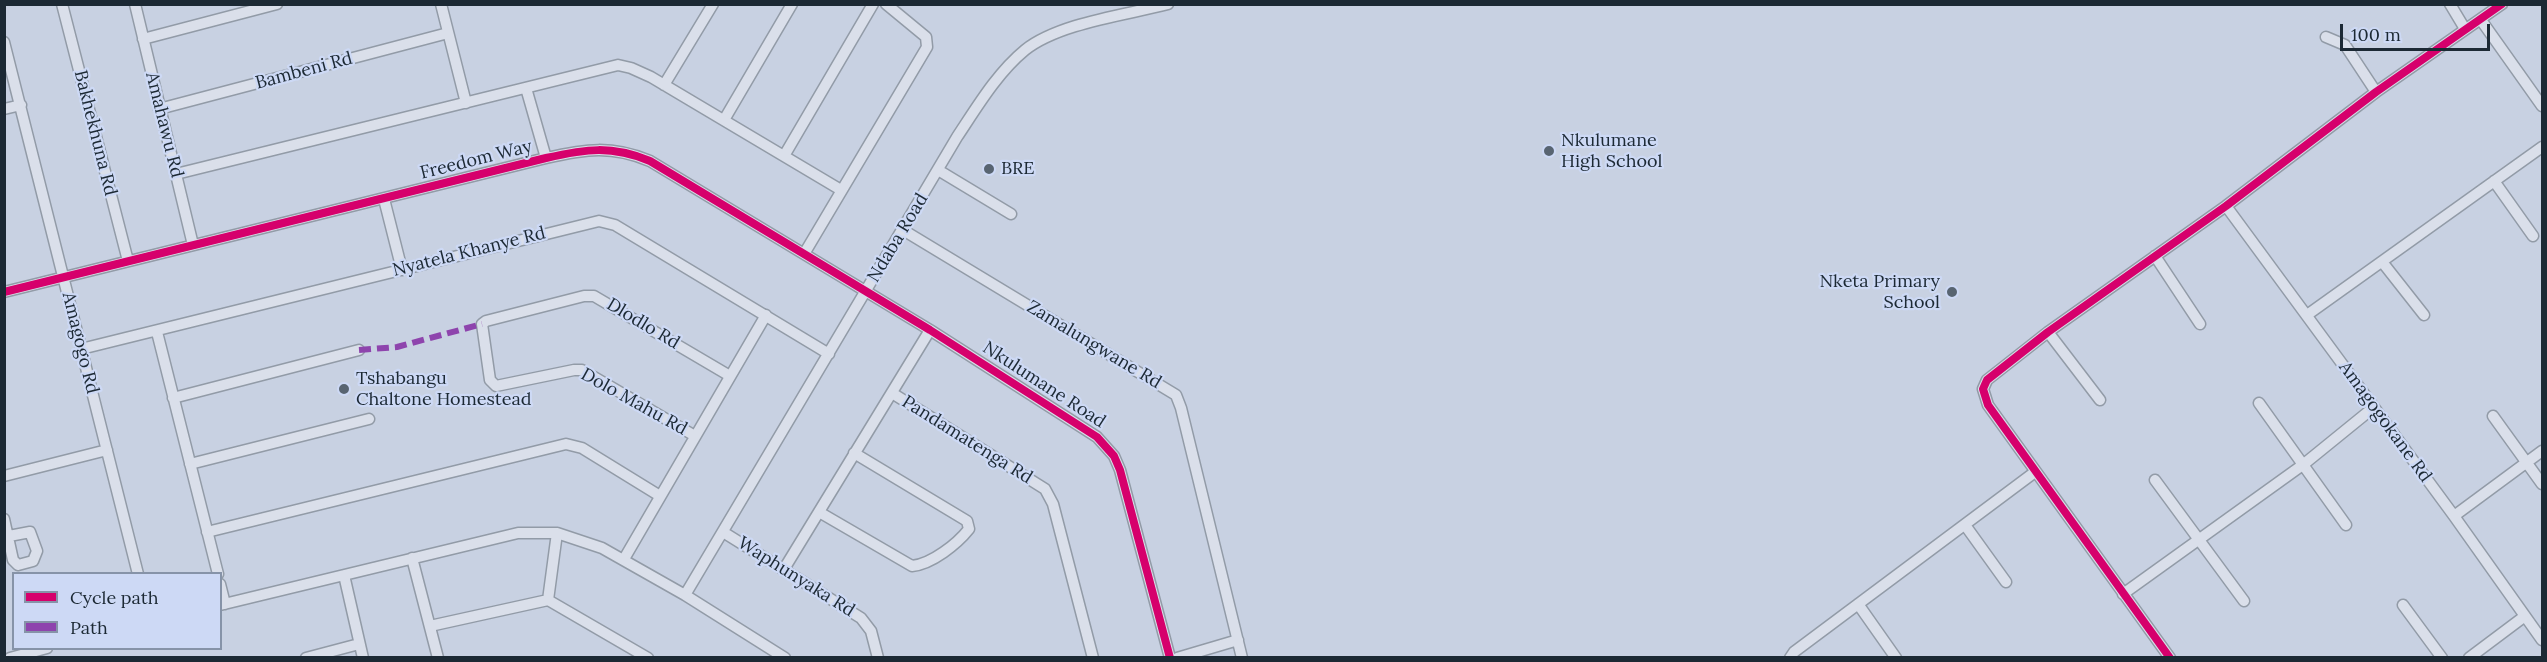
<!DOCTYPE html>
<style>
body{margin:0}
#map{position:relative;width:2547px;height:662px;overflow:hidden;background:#c8d1e2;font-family:Lora,serif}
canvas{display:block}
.frame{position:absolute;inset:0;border:6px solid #1c2934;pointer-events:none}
.legend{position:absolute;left:12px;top:572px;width:210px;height:78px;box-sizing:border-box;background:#cdd9f5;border:2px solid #8693a8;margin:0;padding:8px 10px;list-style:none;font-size:18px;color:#1c2934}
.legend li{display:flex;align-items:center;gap:12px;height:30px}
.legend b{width:30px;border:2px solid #8693a8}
.scale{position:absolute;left:2340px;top:24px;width:150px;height:27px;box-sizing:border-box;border:3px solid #1c2934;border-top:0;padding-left:8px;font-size:18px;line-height:21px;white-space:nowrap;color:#1c2934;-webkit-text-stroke:4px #cdd9f5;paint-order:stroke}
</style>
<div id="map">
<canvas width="2547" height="662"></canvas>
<div class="frame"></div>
<ul class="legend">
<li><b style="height:8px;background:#d6006c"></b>Cycle path</li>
<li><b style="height:8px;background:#8e44ad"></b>Path</li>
</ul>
<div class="scale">100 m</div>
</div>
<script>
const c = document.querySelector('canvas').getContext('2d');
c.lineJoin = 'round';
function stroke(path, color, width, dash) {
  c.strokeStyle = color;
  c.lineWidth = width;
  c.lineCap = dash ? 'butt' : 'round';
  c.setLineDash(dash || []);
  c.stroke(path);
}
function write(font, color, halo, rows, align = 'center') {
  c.font = font + ' Lora,serif';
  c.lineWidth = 4.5;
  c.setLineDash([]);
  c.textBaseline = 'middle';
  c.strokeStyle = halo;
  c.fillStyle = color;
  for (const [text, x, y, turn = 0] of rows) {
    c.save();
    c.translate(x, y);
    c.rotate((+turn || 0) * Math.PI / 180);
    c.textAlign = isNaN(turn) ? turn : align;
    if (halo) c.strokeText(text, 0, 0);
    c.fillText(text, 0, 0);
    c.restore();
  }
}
const minor = new Path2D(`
 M62 4 128 261
 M135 4 193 245
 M441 4 466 103
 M2450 4 2465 29
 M2481 20 2542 106
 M2326 37 2345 45 2376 92
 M143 39 277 4
 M4 42 138 574
 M664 85 713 4
 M526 88 546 158
 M4 109 21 105
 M159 109 448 33
 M724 120 792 4
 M784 156 873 4
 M938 170 1011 214
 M176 174 618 65 631 68 651 77 841 190
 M2494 181 2533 236
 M384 199 402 270
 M2226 206 2454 516 2542 640
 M903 230 1176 395 1181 408 1242 658
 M804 254 927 47 926 37 886 4
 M2155 256 2200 324
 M2383 263 2424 315
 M4 292 546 158C586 149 611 145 650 161L930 330 1097 437 1114 456 1120 470 1170 658
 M2307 315 2542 147
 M157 332 218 574
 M2048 332 2100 400
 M81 349 599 221 615 225 829 354
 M892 393 1045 489 1053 504 1093 658
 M173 398 359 350
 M2259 403 2346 525
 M2493 416 2542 484
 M695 436 582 370H574L496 386 490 380 482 324 486 321 584 296H594L730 376
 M190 464 369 419
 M4 476 107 450
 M2155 480 2244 601
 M819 512 912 566C932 564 957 544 969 529L967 521 854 453
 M2454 516 2542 451
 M4 519 13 560 18 565 33 561 37 551 30 532 9 536
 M1965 525 2006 582
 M207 532 566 444 582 448 660 496
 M723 532 861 618 871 631 878 658
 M412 558 438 658
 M624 559 766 315
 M784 569 930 330
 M344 575 363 658
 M220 584 225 604
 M2123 594 2304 464 2373 408
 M685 595 957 137C977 107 997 73 1025 50 1059 23 1126 15 1168 4
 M548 600 557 533
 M1858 604 1896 658
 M220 605 518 533H557L602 548 685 595 785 658
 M2403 605 2442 658
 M430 626 548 600 648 658
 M10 658 47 648
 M306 658 359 644
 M1177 658 1238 640
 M1790 658 1794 652 2035 472
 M2170 658 1988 405 1983 389 1987 380 2048 332 2226 206 2376 92 2502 4
 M2469 658 2525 616`);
stroke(minor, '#929ba7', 13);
stroke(minor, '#dadfea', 10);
stroke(new Path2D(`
 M359 350 397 347 482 324`), '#8e44ad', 6, [12, 6]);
stroke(new Path2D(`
 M4 292 546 158C586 149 611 145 650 161L930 330 1097 437 1114 456 1120 470 1170 658
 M2170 658 1988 405 1983 389 1987 380 2048 332 2226 206 2376 92 2502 4`), '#d6006c', 8);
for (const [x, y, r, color] of [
 [1549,151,6,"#586471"],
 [989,169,6,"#586471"],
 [1952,292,6,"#586471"],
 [344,389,6,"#586471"]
]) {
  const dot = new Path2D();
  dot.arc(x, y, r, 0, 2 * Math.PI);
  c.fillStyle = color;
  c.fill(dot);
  stroke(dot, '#cdd9f5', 2);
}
write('18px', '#1c2934', '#cdd9f5', [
 ["Bambeni Rd",304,71,-15],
 ["Amahawu Rd",164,125,76],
 ["Bakhekhuna Rd",95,133,76],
 ["Freedom Way",476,160,-14],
 ["Ndaba Road",898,238,-59],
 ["Nyatela Khanye Rd",469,252,-14],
 ["Dlodlo Rd",643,324,31],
 ["Amagogo Rd",80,343,76],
 ["Zamalungwane Rd",1094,345,31],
 ["Nkulumane Road",1044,385,33],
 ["Dolo Mahu Rd",634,402,29],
 ["Amagogokane Rd",2385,422,54],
 ["Pandamatenga Rd",967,440,32],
 ["Waphunyaka Rd",796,577,32]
]);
write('18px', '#1c2934', '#cdd9f5', [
 ["Nkulumane",1561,141],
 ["High School",1561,162],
 ["BRE",1001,169],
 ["Nketa Primary",1940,282,"right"],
 ["School",1940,303,"right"],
 ["Tshabangu",356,379],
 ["Chaltone Homestead",356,400]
], 'left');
</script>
